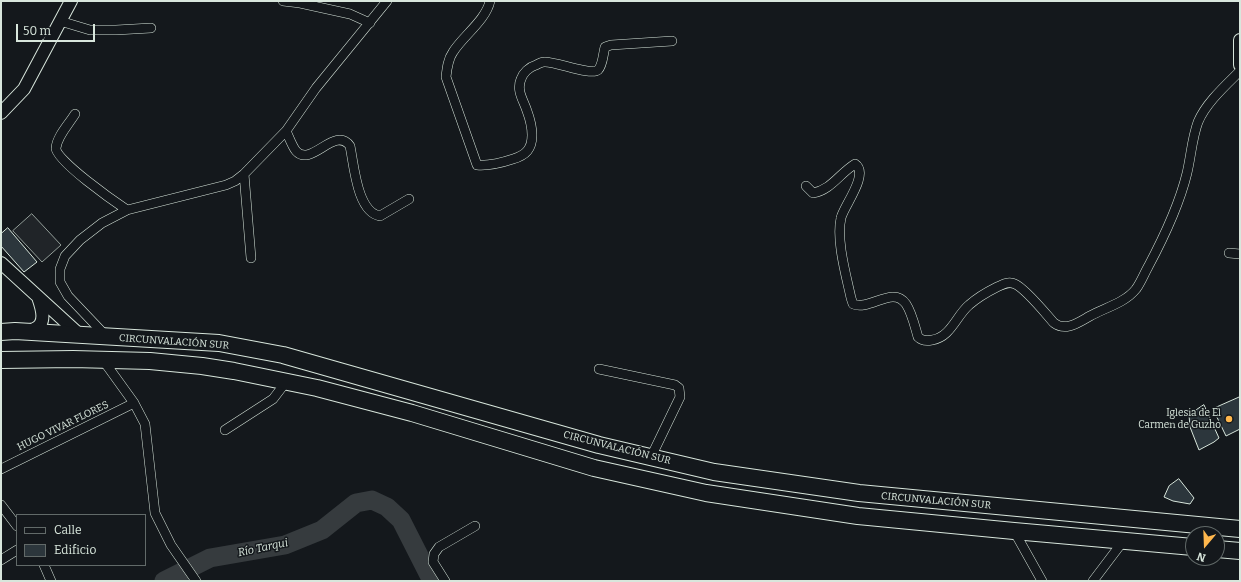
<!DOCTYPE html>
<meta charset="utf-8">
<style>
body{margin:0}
#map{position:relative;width:1241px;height:582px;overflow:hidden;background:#14181c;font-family:Bitter,serif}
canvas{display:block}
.frame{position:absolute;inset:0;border:2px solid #d8e6dc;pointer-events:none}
.legend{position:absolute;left:16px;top:514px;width:130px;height:52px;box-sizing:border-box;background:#14181c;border:1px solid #626a69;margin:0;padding:5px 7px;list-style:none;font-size:12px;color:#d8e6dc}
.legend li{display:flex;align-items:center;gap:8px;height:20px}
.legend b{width:20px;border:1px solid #626a69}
.north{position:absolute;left:1185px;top:526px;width:40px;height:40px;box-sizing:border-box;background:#14181c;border:1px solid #626a69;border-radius:50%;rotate:199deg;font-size:11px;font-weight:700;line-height:16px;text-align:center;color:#d8e6dc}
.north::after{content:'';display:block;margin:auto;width:14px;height:18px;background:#ffb74d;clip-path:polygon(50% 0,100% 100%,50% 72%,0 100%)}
.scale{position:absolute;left:16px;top:24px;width:79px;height:18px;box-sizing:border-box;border:2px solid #d8e6dc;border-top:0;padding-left:5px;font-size:12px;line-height:14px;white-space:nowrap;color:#d8e6dc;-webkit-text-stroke:3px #14181c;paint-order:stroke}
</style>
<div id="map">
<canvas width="1241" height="582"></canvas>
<div class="frame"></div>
<ul class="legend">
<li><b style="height:5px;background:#14181c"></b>Calle</li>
<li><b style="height:11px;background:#2c363c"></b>Edificio</li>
</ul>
<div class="north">N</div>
<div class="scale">50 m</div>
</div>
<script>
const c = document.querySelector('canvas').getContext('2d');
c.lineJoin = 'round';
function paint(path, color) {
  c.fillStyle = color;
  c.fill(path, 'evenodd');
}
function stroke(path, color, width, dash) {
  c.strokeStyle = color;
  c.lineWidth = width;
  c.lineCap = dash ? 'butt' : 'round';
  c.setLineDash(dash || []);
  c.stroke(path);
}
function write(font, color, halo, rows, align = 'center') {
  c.font = font + ' Bitter,serif';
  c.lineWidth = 3;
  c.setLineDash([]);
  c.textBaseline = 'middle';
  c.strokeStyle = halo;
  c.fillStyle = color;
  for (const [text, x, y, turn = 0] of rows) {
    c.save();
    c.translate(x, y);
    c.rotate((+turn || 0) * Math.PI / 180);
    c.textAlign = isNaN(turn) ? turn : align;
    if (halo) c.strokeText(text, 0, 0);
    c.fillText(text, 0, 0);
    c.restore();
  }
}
const green = new Path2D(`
 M32 214 61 245 42 262 13 231Z`);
paint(green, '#202428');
stroke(green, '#939e99', 1);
stroke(new Path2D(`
 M164 581 210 558 285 545 322 530 356 503 372 500 387 507 401 520 432 581`), '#363b3e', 19);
const building = new Path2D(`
 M8 228 37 262 24 272 1 246V234Z
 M1240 397V429L1226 436 1213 409Z
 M1204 405 1219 438 1214 442 1199 450 1190 427 1189 415Z
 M1179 479 1194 498 1190 504 1173 501 1164 497 1169 486Z`);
paint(building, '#2c363c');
stroke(building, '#d8e6dc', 1);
const minor = new Path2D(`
 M283 1 300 3 350 14 370 23
 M490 1C486 20 463 36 453 52 448 59 447 68 446 77L477 165C490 166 501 163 513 159 526 155 532 149 532 135 532 127 530 119 527 111 524 101 516 91 521 79 523 73 529 67 536 65 538 64 541 62 544 62 555 61 591 76 598 70 603 65 603 54 605 47L611 45 672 41
 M60 21 90 30H116L151 28
 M75 114C69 124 57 136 56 148 55 160 115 202 127 210
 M286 131C289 137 292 146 296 151 311 168 335 125 350 146 354 165 357 212 380 216L409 199
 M244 174 251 258
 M806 186 813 193C831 190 840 173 855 164 870 174 843 207 841 218 836 240 846 275 851 298L853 304C870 311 893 285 906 304 912 313 915 327 918 337 922 341 927 341 932 340 951 337 956 316 969 305 978 297 987 292 997 287 1003 284 1009 281 1015 284 1026 289 1045 313 1054 323 1066 332 1079 322 1090 316 1104 308 1125 303 1136 289 1141 282 1144 274 1148 267 1164 237 1179 206 1187 173 1191 156 1192 138 1198 122 1206 103 1225 86 1240 71
 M1229 253 1240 254
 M106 336 68 296 60 282V269L65 256 80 240 102 223 127 210 226 185 235 181 244 174 286 131 316 88 387 1
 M103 360 134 403 145 424 155 513 171 545 196 581
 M599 369 675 385 679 388 680 397 651 457
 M225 430 273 399 286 382
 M1 469 134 403
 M1 505 17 526
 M1014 531 1042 581
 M1 560 17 550
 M44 565 51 581
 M445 581 433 562 434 554 439 547 475 526
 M1093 581 1124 540`);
const tertiary = new Path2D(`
 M1240 40V65
 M1 113 24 89 71 1
 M1 263 81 336
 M25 330C28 330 32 330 34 329 48 324 41 306 38 297`);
const trunk = new Path2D(`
 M1 332 15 331 219 343 283 355 599 445 714 472 859 493 1240 529
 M1 360 73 359 150 361 202 366 234 371 317 388 412 413 594 468 706 493 858 516 1014 531 1193 547
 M1217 549 1240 551`);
stroke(minor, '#d8e6dc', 10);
stroke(tertiary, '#d8e6dc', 14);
stroke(trunk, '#d8e6dc', 18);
stroke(minor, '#14181c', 9);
stroke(tertiary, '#14181c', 12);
stroke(trunk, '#14181c', 16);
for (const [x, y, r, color] of [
 [1229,419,4,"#ffb74d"]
]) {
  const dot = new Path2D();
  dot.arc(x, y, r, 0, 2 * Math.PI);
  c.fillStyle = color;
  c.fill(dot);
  stroke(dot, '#14181c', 1.5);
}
write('10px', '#d8e6dc', '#14181c', [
 ["CIRCUNVALACIÓN SUR",174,342,4],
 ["HUGO VIVAR FLORES",63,426,-26],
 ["CIRCUNVALACIÓN SUR",617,448,14],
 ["CIRCUNVALACIÓN SUR",936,501,5]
]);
write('10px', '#d8e6dc', '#14181c', [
 ["Iglesia de El",1221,413],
 ["Carmen de Guzho",1221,425]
], 'right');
write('italic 11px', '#d8e6dc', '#14181c', [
 ["Río Tarqui",263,548,-12]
]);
</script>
